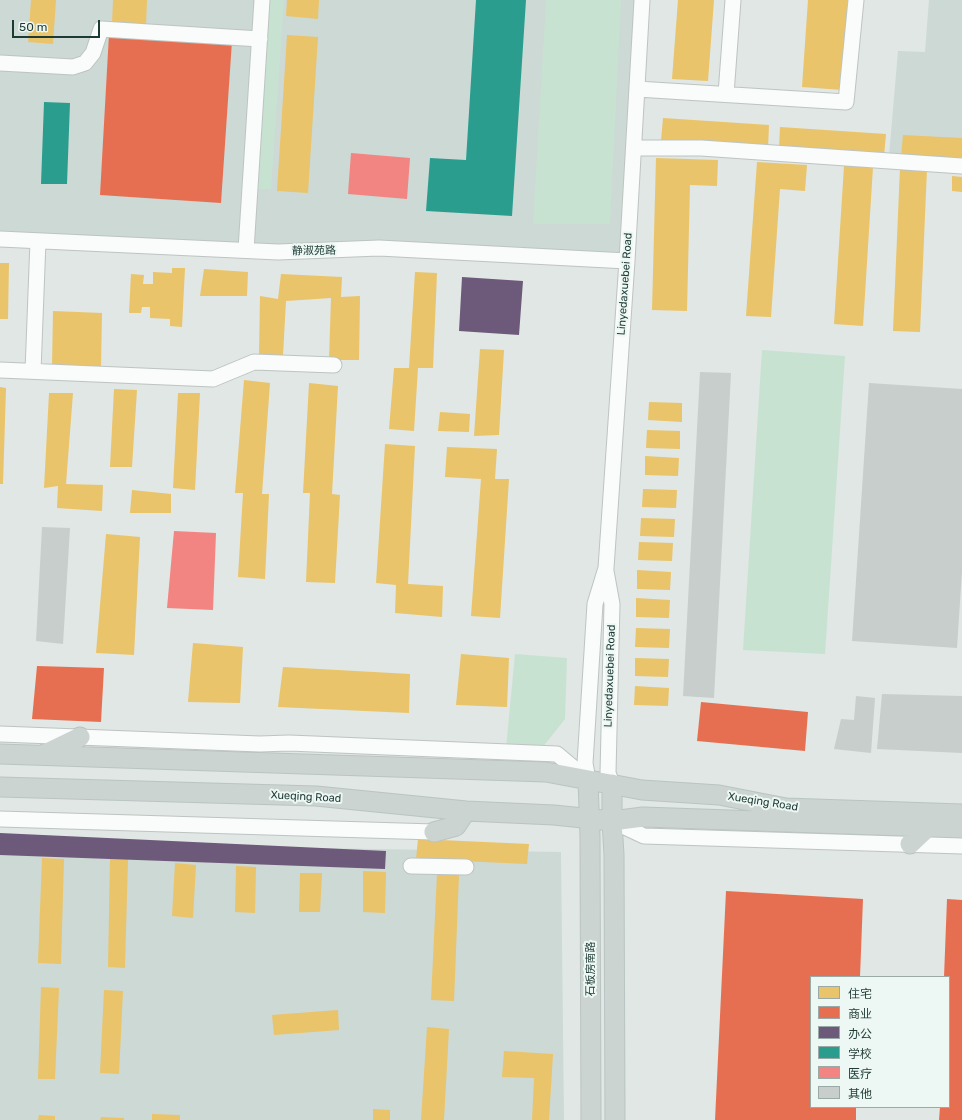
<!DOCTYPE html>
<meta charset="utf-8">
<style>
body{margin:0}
#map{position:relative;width:962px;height:1120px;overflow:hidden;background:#e0e7e4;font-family:Rubik,"Noto Sans SC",sans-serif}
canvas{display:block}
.legend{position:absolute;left:810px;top:976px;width:140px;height:132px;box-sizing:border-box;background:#edf7f3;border:1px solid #9aaba7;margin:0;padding:5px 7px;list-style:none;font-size:12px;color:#1e3a35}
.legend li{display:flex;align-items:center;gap:8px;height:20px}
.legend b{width:20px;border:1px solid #9aaba7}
.scale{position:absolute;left:12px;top:20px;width:88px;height:18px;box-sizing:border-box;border:2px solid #1e3a35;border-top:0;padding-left:5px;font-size:12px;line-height:14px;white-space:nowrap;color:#1e3a35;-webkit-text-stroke:3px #edf7f3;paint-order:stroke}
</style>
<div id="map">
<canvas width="962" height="1120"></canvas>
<ul class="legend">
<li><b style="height:11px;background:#e9c46a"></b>住宅</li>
<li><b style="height:11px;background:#e76f51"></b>商业</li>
<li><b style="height:11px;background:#6d597a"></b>办公</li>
<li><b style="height:11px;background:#2a9d8f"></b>学校</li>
<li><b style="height:11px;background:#f28482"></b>医疗</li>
<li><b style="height:11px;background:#c7cecc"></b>其他</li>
</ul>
<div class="scale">50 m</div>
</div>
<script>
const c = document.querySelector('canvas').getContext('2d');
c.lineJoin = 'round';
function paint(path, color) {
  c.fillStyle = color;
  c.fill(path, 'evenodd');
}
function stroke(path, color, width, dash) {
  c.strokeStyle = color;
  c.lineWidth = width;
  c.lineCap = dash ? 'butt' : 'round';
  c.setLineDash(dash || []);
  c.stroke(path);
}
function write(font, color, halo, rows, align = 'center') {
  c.font = font + ' Rubik,"Noto Sans SC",sans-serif';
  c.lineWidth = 4;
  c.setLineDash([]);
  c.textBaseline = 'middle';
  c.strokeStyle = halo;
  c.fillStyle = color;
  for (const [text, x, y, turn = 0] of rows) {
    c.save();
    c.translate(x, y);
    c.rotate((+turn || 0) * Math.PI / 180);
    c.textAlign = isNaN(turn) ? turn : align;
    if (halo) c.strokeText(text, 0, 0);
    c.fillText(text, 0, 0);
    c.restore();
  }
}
paint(new Path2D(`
 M0 0H635L627 261 0 234Z
 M929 0H962V161L889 156 898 51 925 52Z
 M0 843 561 852 564 1120H0Z`), '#cdd9d4');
paint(new Path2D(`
 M266 0H284L271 189H251Z
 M546 0H621L610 224H533Z
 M762 350 845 356 825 654 743 650Z
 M515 654 567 658 565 719 542 748H506Z`), '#c8e2d2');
paint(new Path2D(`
 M31 0H56L53 44 28 42Z
 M113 0H147L146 26 112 24Z
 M287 0H319L318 19 286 16Z
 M678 0H714L708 81 672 79Z
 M808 0H848L842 90 802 87Z
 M287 35 318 37 308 193 277 191Z
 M663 118 769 125 768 148 661 141Z
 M780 127 886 134 884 156 779 149Z
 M903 135 962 138V161L901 157Z
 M656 158 718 160 717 186 690 185 687 311 652 310Z
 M757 162 807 165 805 191 780 189 771 317 746 316Z
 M844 166 873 167 863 326 834 324Z
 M900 168 927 169 920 332 893 331Z
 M952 176 962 177V192L952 191Z
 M0 263H9L8 319H0Z
 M172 268H185L182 327 170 326V319L150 318V307H142L141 313H129L131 274 144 275 143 284H153V272L172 273Z
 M204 269 248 272 247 296H200Z
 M415 272 437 273 433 368H418L414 431 389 429 394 368H409Z
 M281 274 342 277 341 297 360 296 359 360H329L331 298 286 301 283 355 259 357 260 296 278 299Z
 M53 311 102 313 101 368 52 366Z
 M480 349 504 350 499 435 474 436Z
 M244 380 270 383 262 494H269L265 579 238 577 243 493H235Z
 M309 383 338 386 332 494 340 495 335 583 306 582 310 493H303Z
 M0 387 6 388 3 484H0Z
 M114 389 137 390 132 467H110Z
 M49 393H73L66 484 103 485 102 511 57 508 58 486 44 488Z
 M178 393H200L195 490 173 488Z
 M649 402 682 403V422L648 420Z
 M440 412 470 414 469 432 438 431Z
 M647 430 680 431V449L646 448Z
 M385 444 415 446 408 584 443 586 442 617 395 613 396 585 376 583Z
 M447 447 497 449 495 479H509L500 618 471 616 481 479 445 477Z
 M645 456 679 458 678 476 645 475Z
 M643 489 677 490 676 508 642 507Z
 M132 490 171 494V513H130Z
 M641 518 675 519 674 537 640 536Z
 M106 534 140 537 134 655 96 653Z
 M639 542 673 543 672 561 638 560Z
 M637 570 671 572 670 590 637 589Z
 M636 598 670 600 669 618 636 617Z
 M636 628 670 629 669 648 635 647Z
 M193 643 243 647 240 703 188 702Z
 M461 654 509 658 507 707 456 705Z
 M635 658 669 659 668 677 635 676Z
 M283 667 410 674 409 713 278 707Z
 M635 686 669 688 668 706 634 705Z
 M418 839 529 844 527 864 416 859Z
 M42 858 64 859 61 964 38 963Z
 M110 859H128L125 968 108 967Z
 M175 863 196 865 193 918 172 916Z
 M236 866 256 867 255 913 235 912Z
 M363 871 386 872 385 913 363 912Z
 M300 873H322L320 912H299Z
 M437 874 459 875 454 1001 431 1000Z
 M41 987 59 988 55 1079H38Z
 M104 990 123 991 119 1074 100 1073Z
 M338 1010 339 1030 274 1035 272 1015Z
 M427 1027 449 1029 444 1120H421Z
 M504 1051 553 1054 549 1120H532L534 1078 502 1077Z
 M373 1109 390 1110V1120H373Z
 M152 1114 180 1115V1120H152Z
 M39 1115 55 1116V1120H38Z
 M101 1117 124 1118V1120H100Z`), '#e9c46a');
paint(new Path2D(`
 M109 34 232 41 221 203 100 195Z
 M37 666 104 668 101 722 32 719Z
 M701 702 808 712 805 751 697 741Z
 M726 891 863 899 860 977H811V1107H856V1120H715Z
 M947 899 962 900V1120H939L940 1107H949V977H944Z`), '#e76f51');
paint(new Path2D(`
 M462 277 523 281 519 335 459 331Z
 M0 833 386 851 385 869 0 855Z`), '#6d597a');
paint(new Path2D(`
 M476 0H526L512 216 426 211 430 158 466 160Z
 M44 102 70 103 67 184H41Z`), '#2a9d8f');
paint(new Path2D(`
 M351 153 410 158 407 199 348 194Z
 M174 531 216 533 213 610 167 608Z`), '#f28482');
paint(new Path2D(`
 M700 372 731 373 714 698 683 696Z
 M869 383 962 389V571L957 648 852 641Z
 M42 527 70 528 63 644 36 641Z
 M882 694 962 696V753L877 749Z
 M856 696 875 698 871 753 834 749 841 719 854 720Z`), '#c7cecc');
const minor = new Path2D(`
 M0 63 73 67 85 63 93 53 101 29 260 39
 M637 89 846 102 856 0
 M726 94 733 0
 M634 148H701L962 166
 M0 239 278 252 379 248 627 261
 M246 250 262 0
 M0 370 213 379 254 362 334 365
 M33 371 38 241
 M606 571 612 604 608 773 612 784
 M0 734 260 744 289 743 557 754 588 780
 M588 780 585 763 595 604 606 568 627 261 642 0
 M0 819 434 832
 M612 821 644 836 962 846
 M411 866 466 867`);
const major = new Path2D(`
 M0 754 546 772 642 790 719 795 786 808 962 814
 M45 754 80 737
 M588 780 590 837 591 1120
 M612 784V821L614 855 615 1120
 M0 787 316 796 466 811 554 815 612 821 643 817 962 828
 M434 832 456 826 466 811
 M910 844 928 827`);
stroke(minor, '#bdc4c1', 17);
stroke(major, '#bac4c2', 21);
stroke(minor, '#fafbfb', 15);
stroke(major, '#ccd4d2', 19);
write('11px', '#1e3a35', '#edf7f3', [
 ["静淑苑路",314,251,-1],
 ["Linyedaxuebei Road",625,284,-86],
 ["Linyedaxuebei Road",610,676,-88],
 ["Xueqing Road",306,797,3],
 ["Xueqing Road",763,802,9],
 ["石板房南路",591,969,-90]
]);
</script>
